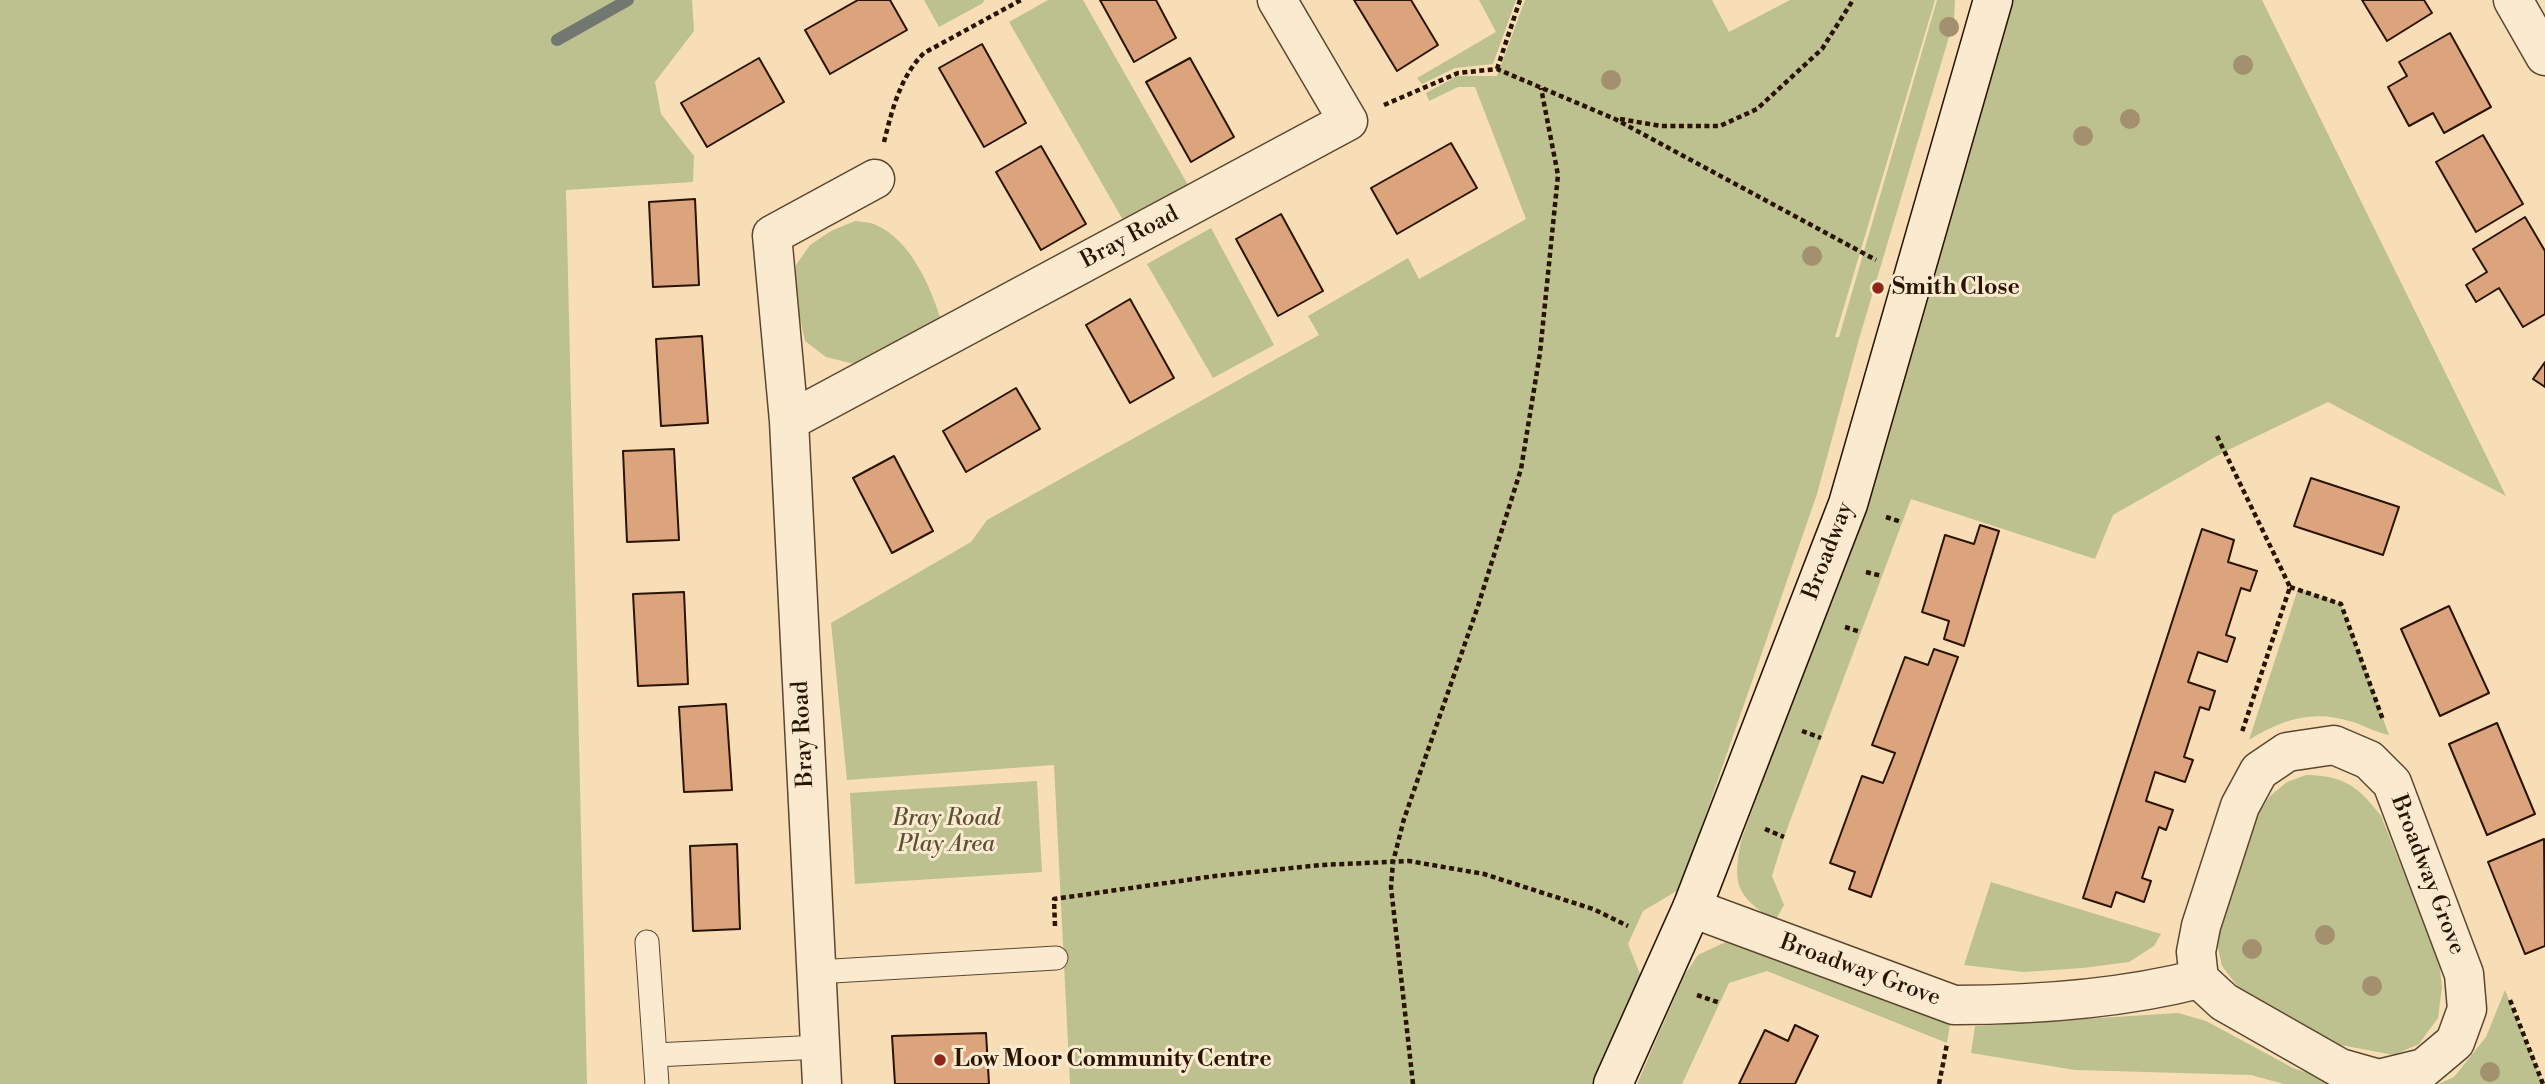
<!DOCTYPE html>
<style>
body{margin:0}
canvas{display:block;background:#f7deb6}
</style>
<canvas width="2545" height="1084"></canvas>
<script>
const c = document.querySelector('canvas').getContext('2d');
c.lineJoin = 'round';
function paint(path, color) {
  c.fillStyle = color;
  c.fill(path, 'evenodd');
}
function stroke(path, color, width, dash) {
  c.strokeStyle = color;
  c.lineWidth = width;
  c.lineCap = dash ? 'butt' : 'round';
  c.setLineDash(dash || []);
  c.stroke(path);
}
function write(font, color, halo, rows, align = 'center') {
  c.font = font + ' "Libre Bodoni",serif';
  c.lineWidth = 6;
  c.setLineDash([]);
  c.textBaseline = 'middle';
  c.strokeStyle = halo;
  c.fillStyle = color;
  for (const [text, x, y, turn = 0] of rows) {
    c.save();
    c.translate(x, y);
    c.rotate((+turn || 0) * Math.PI / 180);
    c.textAlign = isNaN(turn) ? turn : align;
    if (halo) c.strokeText(text, 0, 0);
    c.fillText(text, 0, 0);
    c.restore();
  }
}
paint(new Path2D(`
 M0 0H692L694 31 655 82 661 114 694 156 693 182 566 190 587 1084H0Z
 M924 0H984L983 3 939 27Z
 M1048 0H1083L1188 185 1123 220 1009 22Z
 M1479 0H1516L1493 64 1455 68 1422 84 1417 78 1496 32Z
 M1525 0H1712L1729 32 1790 0H1935L1835 337H1839L1937 0H1955L1954 20 1859 339 1817 494 1680 889 1643 911 1628 944 1642 979 1593 1084H1070L1054 765 847 780 831 623 971 542 987 520 1319 335 1308 316 1408 258 1419 279 1526 219 1475 87H1458L1429 101 1426 93 1457 76H1497Z
 M2010 0H2262L2506 496 2328 402 2224 452 2113 515 2095 559 1911 499 1784 837 1772 876 1784 905 1775 921C1737 896 1732 886 1741 841L1863 502Z
 M855 221C862 222 870 222 876 225 912 241 931 288 942 323L854 364 826 357 805 341 795 296 796 265 810 245 831 231Z
 M1211 228 1274 345 1213 378 1147 264Z
 M2298 589 2341 604 2389 735C2375 732 2365 726 2353 722 2313 709 2282 719 2249 740Z
 M2306 775C2345 776 2358 786 2381 816L2439 960 2442 987 2438 1018 2419 1044 2394 1055 2335 1044 2241 991 2222 966 2216 939 2255 818 2270 796 2287 782Z
 M1037 781 1042 872 855 884 850 793Z
 M1991 882 2161 934 2154 946 2129 962 2083 968 2023 972 1964 965Z
 M1730 940 1952 1012 1947 1043 1767 971 1729 983 1682 1084H1637L1684 976 1698 955Z
 M2505 990 2543 1084H2438L2454 1077 2486 1037Z
 M2178 1013 2206 1021 2293 1068 2342 1084H2284L2251 1075 2075 1070 1971 1053 1975 1026Z`), '#bcc18f');
stroke(new Path2D(`
 M557 40 628 0`), '#727770', 12);
const building = new Path2D(`
 M858 0H890L907 30 830 74 805 30Z
 M1100 0H1156L1176 38 1134 62Z
 M1354 0H1411L1438 45 1397 71Z
 M2362 0H2424L2432 13 2387 41Z
 M2450 33 2491 107 2444 133 2433 113 2409 126 2388 87 2407 76 2399 62Z
 M982 44 1026 123 984 147 939 68Z
 M759 58 784 102 707 147 681 103Z
 M1190 58 1234 137 1191 162 1146 82Z
 M2483 135 2523 204 2476 232 2436 162Z
 M1451 143 1477 188 1397 234 1371 188Z
 M1041 146 1086 224 1041 250 996 172Z
 M695 199 699 285 653 287 649 202Z
 M1281 214 1323 291 1278 316 1236 239Z
 M2525 217 2545 251V314L2523 327 2499 288 2476 302 2466 285 2487 272 2473 249Z
 M1130 299 1174 378 1130 403 1086 325Z
 M702 336 708 423 661 426 656 339Z
 M2545 362V387L2533 379Z
 M1016 388 1040 429 966 472 943 431Z
 M674 449 679 540 627 542 623 451Z
 M894 456 933 531 892 553 853 478Z
 M2311 478 2399 507 2383 555 2294 526Z
 M1980 525 1999 531 1964 646 1944 639 1949 621 1922 612 1945 535 1974 544Z
 M2202 529 2234 540 2228 562 2257 571 2250 591 2241 588 2226 635 2235 638 2227 662 2198 652 2188 682 2215 691 2209 710 2200 707 2184 757 2193 760 2185 782 2155 772 2146 801 2173 810 2166 830 2159 827 2142 878 2151 881 2144 902 2116 892 2111 907 2083 898Z
 M684 592 688 684 638 686 633 594Z
 M2449 606 2489 693 2440 716 2401 629Z
 M1934 649 1958 657 1871 897 1849 889 1855 872 1830 863 1862 776 1883 783 1895 753 1872 745 1905 657 1928 665Z
 M726 704 732 790 684 792 679 707Z
 M2497 723 2535 814 2487 835 2449 744Z
 M2544 839 2545 946 2525 954 2488 862Z
 M737 844 740 929 693 931 690 846Z
 M1795 1025 1818 1036 1795 1084H1739L1765 1030 1788 1041Z
 M986 1033 989 1084H895L892 1036Z`);
paint(building, '#dca47d');
stroke(building, '#2a1301', 2);
const lane = new Path2D(`
 M647 942 657 1084
 M816 972 1056 958
 M655 1055 820 1047`);
const street = new Path2D(`
 M2513 0 2545 56
 M789 421 1348 121 1277 0
 M1692 908 1954 1005C2035 1005 2120 999 2199 979L2224 1002 2340 1068 2379 1079 2424 1068 2455 1042 2467 1009 2464 974 2392 783 2369 760 2334 745 2287 752 2259 771 2240 806 2201 926 2196 952 2199 979
 M822 1084 789 421 772 235 875 179`);
const secondary = new Path2D(`
 M1613 1084 1692 908 1848 504 1993 0`);
stroke(lane, '#5d462e', 25);
stroke(street, '#5d462e', 41);
stroke(secondary, '#2a1301', 41);
stroke(new Path2D(`
 M1497 69 1520 0
 M1384 105 1458 73 1497 69 1615 119 1876 260
 M1620 119 1661 126H1720L1757 109 1822 49 1853 0
 M884 142C892 110 900 77 924 53L1021 0
 M2217 436 2290 587 2242 732
 M1886 517 1902 522
 M1866 572 1882 576
 M2290 587 2341 604 2383 720
 M1845 627 1861 632
 M1802 731 1821 738
 M1765 829 1784 837
 M1055 926 1054 899 1215 876 1321 865 1409 861 1484 874 1593 909 1628 926
 M1697 995 1720 1003
 M2510 1000 2543 1084
 M1413 1084 1391 887 1393 862 1404 819 1478 606 1521 469 1540 353 1558 175 1541 88
 M1939 1084 1947 1044`), '#2a1301', 4.5, [5, 3.5]);
stroke(lane, '#faead0', 23);
stroke(street, '#faead0', 38);
stroke(secondary, '#faead0', 38);
c.fillStyle = '#a2906e';
for (const [x, y] of [
 [1949,27],
 [2243,65],
 [1611,80],
 [2130,119],
 [2083,136],
 [1812,256],
 [2325,935],
 [2252,949],
 [2372,986],
 [2490,1072]
]) {
  c.beginPath();
  c.arc(x, y, 10, 0, 2 * Math.PI);
  c.fill();
}
for (const [x, y, r, color] of [
 [1878,288,7,"#8f2418"],
 [940,1060,7,"#8f2418"]
]) {
  const dot = new Path2D();
  dot.arc(x, y, r, 0, 2 * Math.PI);
  c.fillStyle = color;
  c.fill(dot);
  stroke(dot, '#faead0', 2.5);
}
write('23px', '#2a1301', '#faead0', [
 ["Bray Road",1130,238,-28],
 ["Broadway",1829,551,-69],
 ["Bray Road",804,734,-93],
 ["Broadway Grove",2427,875,69],
 ["Broadway Grove",1860,971,20]
]);
write('bold 23px', '#2a1301', '#faead0', [
 ["Smith Close",1892,288],
 ["Low Moor Community Centre",954,1060]
], 'left');
write('italic 23px', '#5d5033', '#faead0', [
 ["Bray Road",946,819],
 ["Play Area",946,845]
]);
</script>
